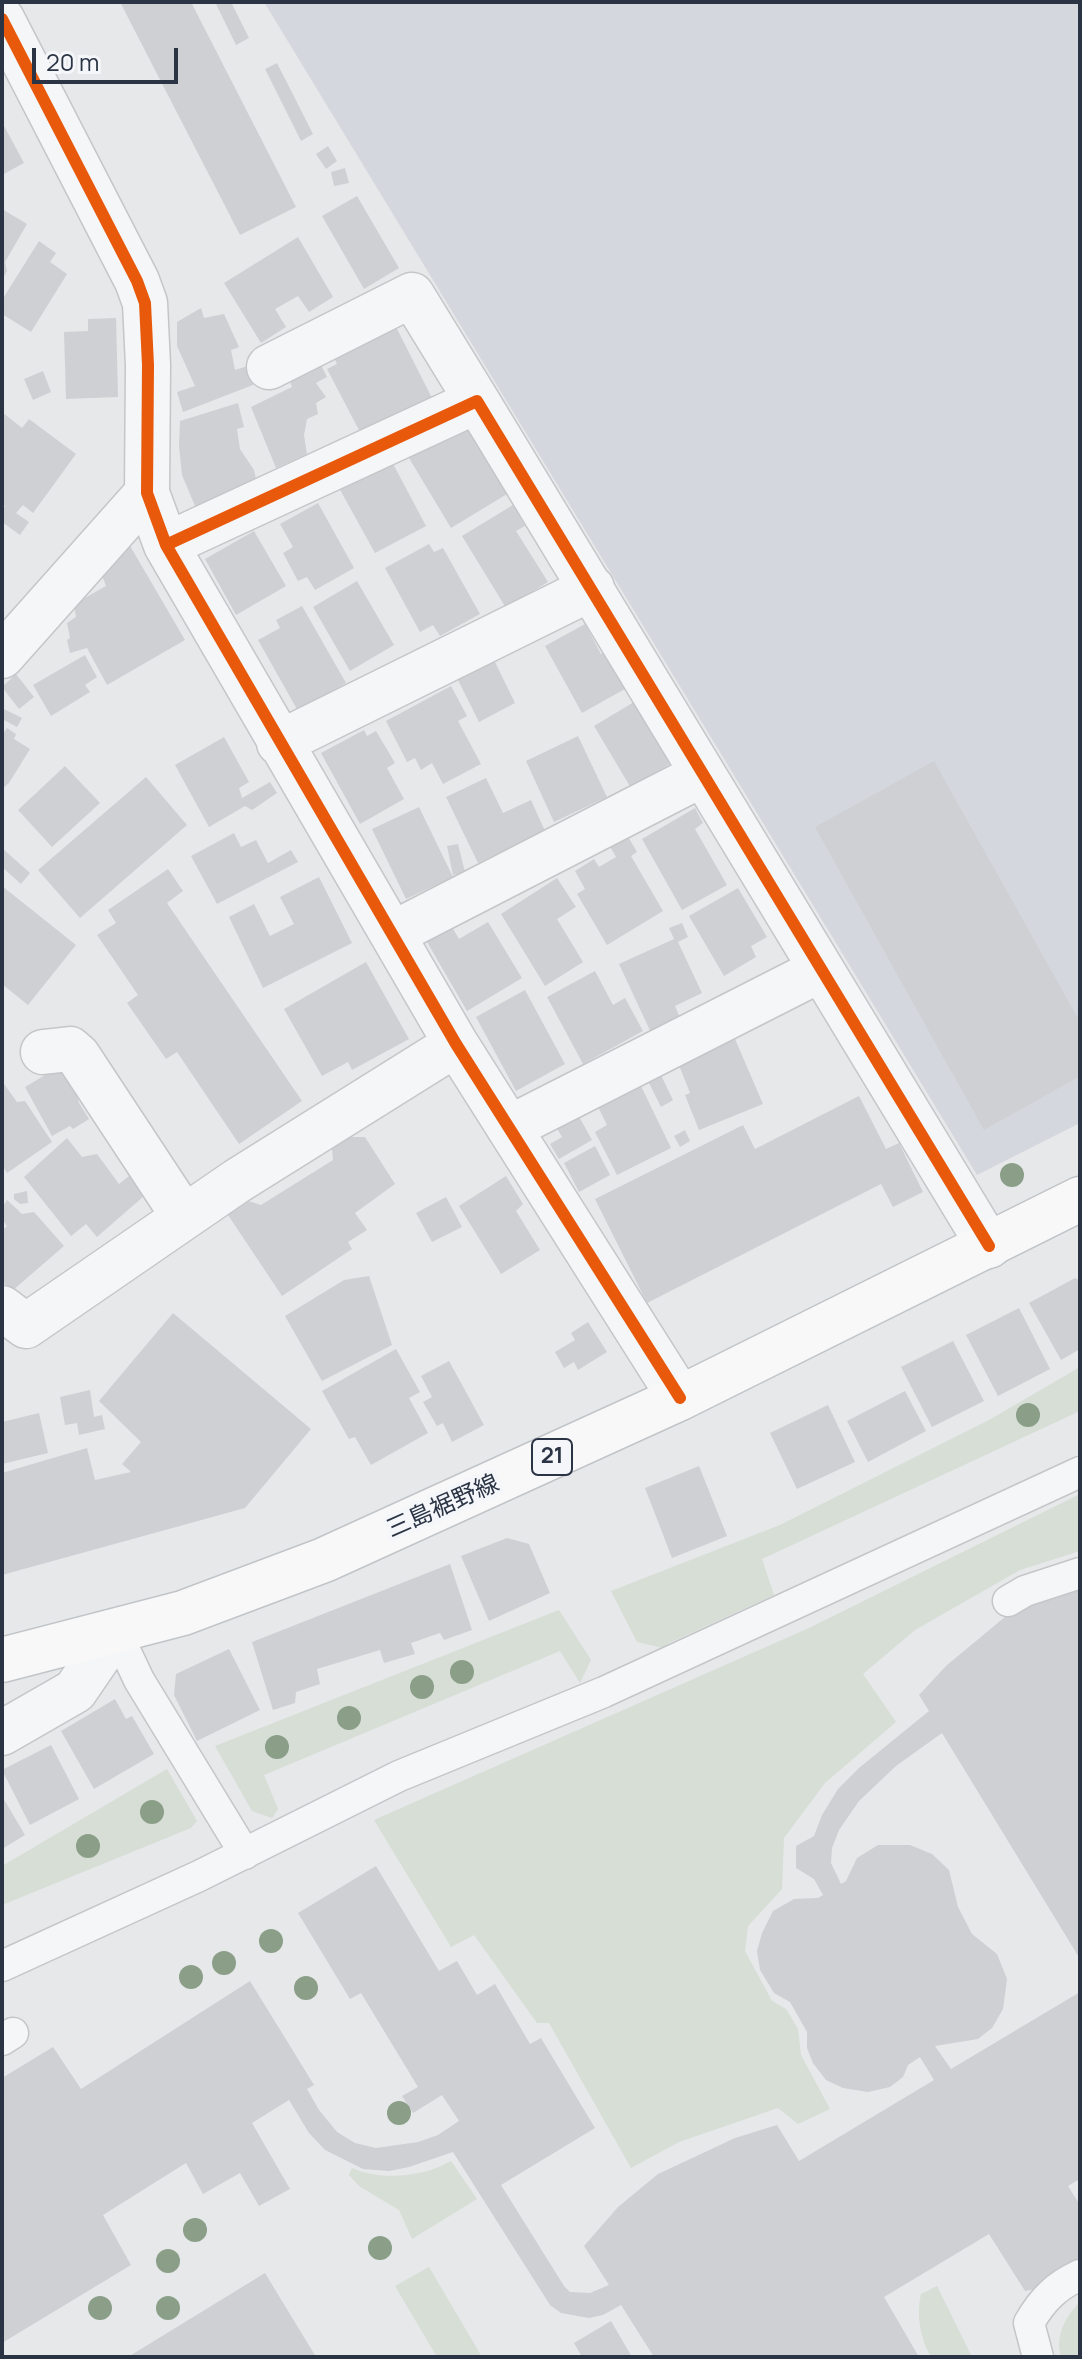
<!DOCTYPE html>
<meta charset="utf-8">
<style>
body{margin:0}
#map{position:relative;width:1082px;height:2359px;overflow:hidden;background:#e6e8ea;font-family:Manrope,sans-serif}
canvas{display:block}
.frame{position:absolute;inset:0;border:4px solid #2b3445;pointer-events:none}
.scale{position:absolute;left:32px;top:48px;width:146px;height:36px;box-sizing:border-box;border:4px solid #2b3445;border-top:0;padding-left:10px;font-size:24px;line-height:28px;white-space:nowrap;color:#2b3445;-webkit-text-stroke:6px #f4f6f9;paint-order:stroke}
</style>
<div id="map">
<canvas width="1082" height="2359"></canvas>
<div class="frame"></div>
<div class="scale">20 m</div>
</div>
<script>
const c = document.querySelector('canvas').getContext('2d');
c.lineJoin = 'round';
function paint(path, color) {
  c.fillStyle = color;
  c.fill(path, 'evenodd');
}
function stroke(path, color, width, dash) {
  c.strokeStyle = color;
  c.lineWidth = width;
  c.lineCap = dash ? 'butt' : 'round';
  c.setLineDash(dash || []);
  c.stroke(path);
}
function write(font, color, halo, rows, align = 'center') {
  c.font = font + ' Manrope,"Noto Sans JP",sans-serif';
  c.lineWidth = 8;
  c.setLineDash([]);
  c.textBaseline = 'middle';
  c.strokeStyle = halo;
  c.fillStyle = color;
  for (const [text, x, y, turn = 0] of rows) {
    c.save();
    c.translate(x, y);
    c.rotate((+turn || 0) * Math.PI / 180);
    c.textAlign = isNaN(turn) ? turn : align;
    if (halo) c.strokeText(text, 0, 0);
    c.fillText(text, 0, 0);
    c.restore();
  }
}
paint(new Path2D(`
 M264 2H1080V1123L977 1175Z`), '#d4d7dd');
paint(new Path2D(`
 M1080 1367V1411L762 1559 774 1595 669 1643 663 1648 637 1642 611 1591 780 1525 989 1420Z
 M1080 1494V1551L1020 1570 915 1630 863 1674 896 1722 825 1783 784 1838 782 1889 748 1926 745 1951 772 2001 786 2009 798 2029 801 2055 830 2109 798 2124 778 2108 679 2142 631 2168 549 2023H537L474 1935 451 1947 374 1820 809 1628Z
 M559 1610 591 1660 580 1683 560 1651 264 1775 278 1809 272 1818 252 1811 215 1746Z
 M167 1769 197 1821 191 1828 2 1905V1866Z
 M451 2161 477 2199 412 2239 399 2210 359 2186 349 2175 352 2168C380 2181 425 2177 451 2161Z
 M429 2267 482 2357H437L395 2286Z
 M937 2286 972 2357H931C920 2338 916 2314 921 2294Z
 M1080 2302V2357H1061C1055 2336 1065 2317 1080 2302Z`), '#d6ded6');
paint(new Path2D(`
 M120 2H191L296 207 240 235Z
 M215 2H231L249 38 236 45Z
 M277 63 313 134 301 141 265 69Z
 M2 122 24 163 2 175Z
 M328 146 337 161 326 169 316 154Z
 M345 168 349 183 334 186 331 172Z
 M357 196 399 268 364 289 322 216Z
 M2 209 27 224 5 262 7 271 2 280Z
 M298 237 333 297 309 312 298 296 275 309 286 327 261 343 224 283Z
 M39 241 56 253 50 262 67 274 31 332 2 314V300Z
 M201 308 204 318 224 314 239 347 231 350 235 370 248 366 253 385 183 412 177 392 195 386 177 346V322Z
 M116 318 118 397 66 399 64 332 88 331V319Z
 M392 319 432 398 361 434 327 369 337 364 331 351Z
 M317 357 327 377 316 383 326 397 316 403 318 414 307 419 304 435 307 454 276 468 251 407 292 387 287 373Z
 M43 371 51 392 33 400 24 379Z
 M238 403 244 427 237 429 240 449 254 470 257 484 198 513 182 475 179 446 180 421Z
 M2 412 22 428 29 419 76 454 33 513 23 505 16 513 29 522 20 535 2 522V510L5 506 2 503Z
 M470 421 512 491 451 528 409 458Z
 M391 460 426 526 375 553 339 488Z
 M318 503 354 568 315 590 307 577 298 581 283 553 293 547 280 524Z
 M513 505 525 526 516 531 548 582 506 608 462 536Z
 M254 531 286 586 236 615 205 559Z
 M126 539 185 640 107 685 87 648 70 653 67 640 70 638 67 623 76 617 74 604 106 586 99 567Z
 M429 544 434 552 443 548 480 614 440 636 433 625 420 632 385 568Z
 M357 581 394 645 350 671 313 607Z
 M302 606 346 683 298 711 258 640 280 628 276 620Z
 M585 624 601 654 611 648 632 685 582 713 545 646Z
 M85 655 97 677 85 685 90 692 51 716 33 685Z
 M494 660 515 703 479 722 457 678Z
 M16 674 34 697 19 709 2 687Z
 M451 686 467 716 458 721 481 764 443 784 432 763 421 770 415 758 407 762 386 721Z
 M639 699 676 760 631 788 594 726Z
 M4 709 22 718 17 727 2 719Z
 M7 728 16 734 14 739 30 749 9 783 2 789V742L4 738 2 735Z
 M364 730 367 736 376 731 395 763 387 768 404 799 360 824 321 753Z
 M578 736 607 797 554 822 526 761Z
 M224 737 249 782 239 788 242 798 270 782 277 793 252 810 245 806 209 827 175 765Z
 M934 761 1080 1022V1076L984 1130 815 827Z
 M65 766 100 803 52 847 18 810Z
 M146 777 187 825 80 918 38 870Z
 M486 778 503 813 531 800 545 831 478 863 446 797Z
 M419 807 453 877 406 899 372 829Z
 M695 808 703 823 695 829 727 885 682 910 642 839Z
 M234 833 241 847 256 840 268 863 291 850 298 862 217 904 191 856Z
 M627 835 637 852 631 856 663 911 607 945 577 894 585 889 575 871 594 859 599 867 616 857 609 845Z
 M458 844 465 872 453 875 447 846Z
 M2 848 30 873 21 884 2 867Z
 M168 869 183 891 167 903 302 1101 239 1144 177 1052 166 1059 127 1003 138 995 97 935 116 923 108 910Z
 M319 877 352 943 263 988 229 917 254 904 270 936 294 924 280 897Z
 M557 878 576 907 557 919 583 962 545 986 501 914Z
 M2 886 76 945 28 1005 2 984Z
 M738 888 767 937 751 946 756 957 724 976 689 916Z
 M488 922 522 978 467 1011 427 942 452 927 459 939Z
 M682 923 688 937 678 942 702 993 675 1006 683 1025 654 1039 619 964 674 939 669 928Z
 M366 962 409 1039 352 1070 348 1062 322 1076 284 1009Z
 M595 971 613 1005 625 998 643 1031 583 1064 547 997Z
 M525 990 565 1064 516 1091 476 1017Z
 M732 1032 763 1104 699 1130 685 1095 690 1093 679 1065Z
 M57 1068 59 1073 64 1071 75 1088 79 1103 89 1119 73 1129 70 1126 52 1136 25 1087Z
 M660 1073 673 1100 661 1107 647 1079Z
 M2 1081 17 1102 25 1101 52 1142 7 1173 2 1165Z
 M640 1084 671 1148 617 1175 595 1132 607 1125 597 1105Z
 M859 1096 886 1149 899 1143 923 1192 893 1207 881 1184 647 1303 595 1199 743 1125 755 1149Z
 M577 1113 592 1140 559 1159 550 1144 562 1137 555 1125Z
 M685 1130 690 1141 680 1147 674 1136Z
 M351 1137H365L395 1184 355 1213 367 1230 348 1242 352 1249 282 1296 224 1209 242 1199 261 1205 333 1160 332 1148Z
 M67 1138 82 1157 97 1154 119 1184 129 1176 144 1196 97 1237 86 1224 71 1236 24 1177Z
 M595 1146 610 1175 579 1192 564 1163Z
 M506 1176 523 1204 516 1211 540 1250 501 1274 459 1206Z
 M27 1191 28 1203 20 1204 14 1199V1194Z
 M446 1197 462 1227 432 1242 416 1213Z
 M7 1200 22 1214 34 1212 64 1246 12 1291 2 1281V1231L7 1226 2 1219V1208Z
 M369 1276 392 1345 322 1381 285 1316 344 1280Z
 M1075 1278 1080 1281V1349L1061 1360 1029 1303Z
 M1019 1308 1050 1369 998 1396 966 1335Z
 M173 1313 311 1429 245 1508 2 1575V1473L87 1448 95 1480 131 1472 122 1464 141 1442 99 1401Z
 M588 1322 607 1352 578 1370 574 1362 564 1368 555 1352 575 1340 571 1333Z
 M953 1341 984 1401 932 1427 901 1367Z
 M396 1349 420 1392 409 1398 428 1433 371 1465 355 1437 349 1439 322 1391Z
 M449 1361 484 1425 452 1442 443 1423 437 1426 423 1402 432 1397 421 1376Z
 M90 1390 94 1417 102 1415 105 1429 79 1435 77 1423 65 1425 60 1397Z
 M905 1391 926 1431 868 1462 847 1421Z
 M828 1405 855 1462 797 1489 770 1433Z
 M39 1413 48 1453 2 1464V1422Z
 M699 1466 727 1536 672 1558 645 1488Z
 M507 1538 529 1544 550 1593 489 1621 461 1556Z
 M450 1564 472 1630 444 1640 440 1633 411 1643 415 1654 384 1663 380 1650 317 1669 320 1684 296 1692 295 1703 273 1710 252 1642Z
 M1080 1587V1959L942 1733 896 1766 859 1801 839 1830 832 1848 831 1863 841 1884 846 1881 857 1858 878 1845H910L932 1854 949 1870 958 1907 972 1934 997 1954 1007 1979 1003 2009 992 2028 978 2039 935 2046 951 2069 1080 1992V2179L1068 2186 1080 2205V2268L1041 2288 1025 2291 989 2234 884 2297 919 2357H654L621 2305 603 2315 589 2318 561 2313 550 2305 453 2152 409 2167 389 2171 363 2169 325 2150 309 2133 289 2100 252 2123 290 2189 259 2206 240 2173 203 2194 186 2163 103 2215 131 2265 2 2343V2078L53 2047 81 2089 250 1981 314 2085 307 2089 319 2110 337 2132 355 2143 376 2148 418 2142 438 2135 459 2121 442 2095 413 2113 402 2096 418 2087 361 1993 350 1999 298 1913 376 1866 439 1971 457 1961 477 1995 495 1984 530 2044 541 2038 595 2128 501 2185 564 2286 570 2292 590 2293 609 2285 584 2246 618 2207 658 2174 735 2138 777 2125 799 2161 934 2080 920 2057 908 2065 903 2077 890 2087 868 2092 843 2088 826 2080 813 2063 807 2048V2032L790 2002 774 1993 760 1970 757 1951 762 1933 773 1911 794 1899 818 1898 823 1895 814 1879 796 1868V1846L814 1836 822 1815 838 1789 859 1768 929 1711 919 1695 947 1665 1005 1617 1042 1598Z
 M229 1649 260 1710 197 1741 174 1695 176 1674Z
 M115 1699 126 1719 132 1716 154 1754 94 1789 61 1731Z
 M51 1745 79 1799 30 1825 2 1770Z
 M2 1796 25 1835 2 1849Z
 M265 2273 316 2357H128Z
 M611 2321 632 2357H582L574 2343Z`), '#ced0d3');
const service = new Path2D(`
 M1008 1601 1025 1591 1080 1573
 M116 1631 139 1680 245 1854
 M2 1966 199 1876 399 1776 604 1692 1080 1472
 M2 2040 13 2033
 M1038 2357 1029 2323C1042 2300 1056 2286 1080 2275`);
const minor = new Path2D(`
 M2 19 137 281 145 303 148 365 147 493 166 545 456 1044 680 1398
 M269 367 412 295 477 401
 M166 545 477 401 989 1246
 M2 656 147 493
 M279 743 592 588
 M394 933 703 774
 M43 1052 70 1049 78 1056 184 1217
 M509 1128 820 970
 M2 1308 26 1326 237 1181 456 1044
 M2 1733 75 1691 116 1631`);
const primary = new Path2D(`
 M2 1660 183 1613 324 1560 680 1398 1080 1199`);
stroke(service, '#c4c6c8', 33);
stroke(minor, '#c4c6c8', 47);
stroke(primary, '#c2c5c8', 47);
stroke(service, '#f5f6f7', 30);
stroke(minor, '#f5f6f7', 44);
stroke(primary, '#f8f8f8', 44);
stroke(new Path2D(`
 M2 19 137 281 145 303 148 365 147 493 166 545 456 1044 680 1398
 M166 545 477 401 989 1246`), '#e8590c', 12);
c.fillStyle = '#8a9e88';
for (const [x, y] of [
 [1012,1175],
 [1028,1415],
 [462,1672],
 [422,1687],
 [349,1718],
 [277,1747],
 [152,1812],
 [88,1846],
 [271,1941],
 [224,1963],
 [191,1977],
 [306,1988],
 [399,2113],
 [195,2230],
 [380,2248],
 [168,2261],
 [100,2308],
 [168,2308]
]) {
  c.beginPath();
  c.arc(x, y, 12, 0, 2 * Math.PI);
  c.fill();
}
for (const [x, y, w] of [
 [552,1457,40]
]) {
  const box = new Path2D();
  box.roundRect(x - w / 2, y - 18, w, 36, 6);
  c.fillStyle = '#f4f6f9';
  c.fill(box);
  stroke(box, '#2b3445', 2);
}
write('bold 22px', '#2b3445', null, [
 ["21",552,1457]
]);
write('24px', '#2b3445', '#f4f6f9', [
 ["三島裾野線",443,1507,-24]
]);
</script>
